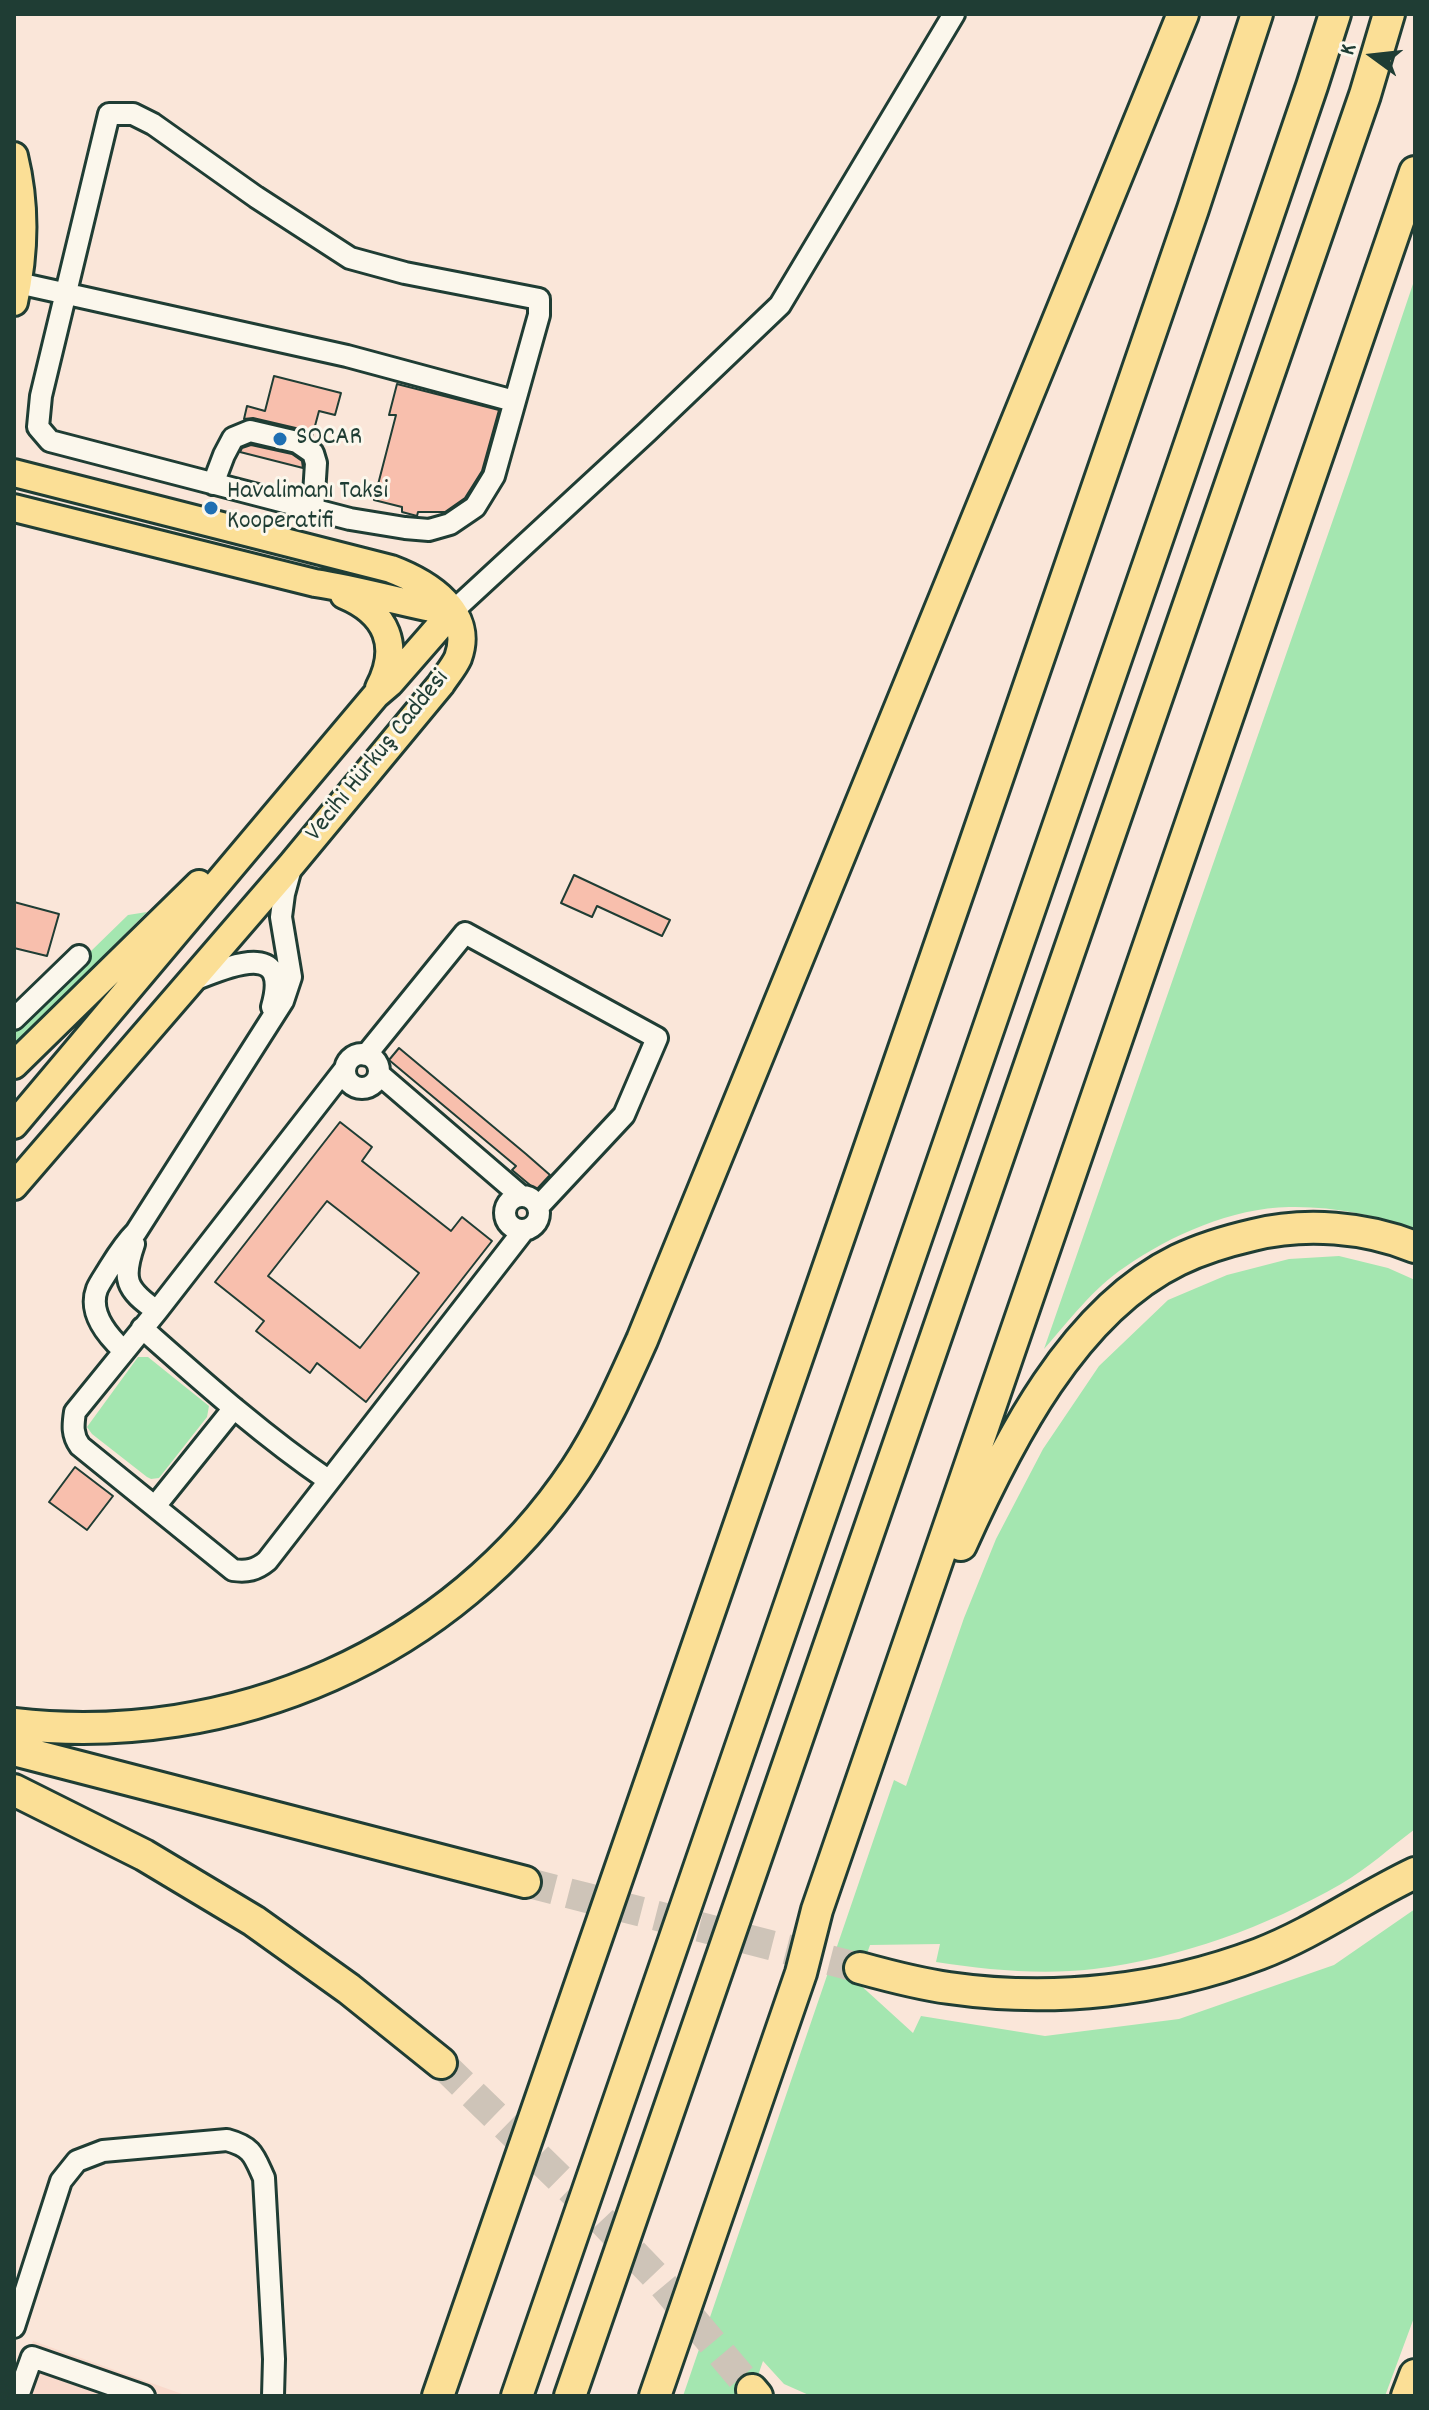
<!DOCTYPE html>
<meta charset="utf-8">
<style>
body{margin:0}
#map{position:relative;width:1429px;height:2410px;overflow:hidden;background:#fae6d9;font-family:Dekko,sans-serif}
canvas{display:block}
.frame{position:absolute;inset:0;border:16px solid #1f3d34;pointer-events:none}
.north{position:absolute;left:1333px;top:16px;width:80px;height:80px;-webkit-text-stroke:6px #fbf7ec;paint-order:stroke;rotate:285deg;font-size:22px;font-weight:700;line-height:32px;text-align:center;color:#1f3d34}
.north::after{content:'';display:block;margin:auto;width:28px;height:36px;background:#1f3d34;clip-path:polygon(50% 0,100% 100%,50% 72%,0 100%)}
</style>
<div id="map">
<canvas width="1429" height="2410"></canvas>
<div class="frame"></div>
<div class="north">K</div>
</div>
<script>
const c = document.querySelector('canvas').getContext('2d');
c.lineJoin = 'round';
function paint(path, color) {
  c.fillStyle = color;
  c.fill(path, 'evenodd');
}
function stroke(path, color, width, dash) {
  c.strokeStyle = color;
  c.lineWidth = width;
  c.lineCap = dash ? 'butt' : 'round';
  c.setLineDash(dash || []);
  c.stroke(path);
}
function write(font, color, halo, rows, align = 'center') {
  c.font = font + ' Dekko,sans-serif';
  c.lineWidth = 6;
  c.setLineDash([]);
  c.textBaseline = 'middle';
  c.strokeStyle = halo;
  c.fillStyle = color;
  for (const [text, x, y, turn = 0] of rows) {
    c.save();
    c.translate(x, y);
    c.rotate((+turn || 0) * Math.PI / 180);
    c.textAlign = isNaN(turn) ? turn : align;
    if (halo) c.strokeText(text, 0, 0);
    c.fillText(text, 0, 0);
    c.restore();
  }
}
paint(new Path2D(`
 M33 2341 185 2395V2396H14Z`), '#f9dacc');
paint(new Path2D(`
 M1415 278V1228C1375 1215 1332 1206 1289 1207 1232 1208 1171 1235 1125 1267 1093 1288 1069 1321 1044 1349L1350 471Z
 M147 912 14 1045V1026L128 915Z
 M1339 1256 1388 1268 1415 1280V1829C1391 1847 1367 1869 1341 1884 1266 1927 1181 1958 1094 1969 1042 1975 987 1970 936 1962L940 1944 870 1945 857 1982 913 2033 921 2016 1045 2036 1179 2019 1334 1965 1415 1909V2315L1385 2396H811L784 2384 763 2361 751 2396H683L894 1780 906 1786 964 1618 996 1539 1043 1449 1099 1366 1168 1300 1227 1275 1289 1259Z
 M138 1357H148L209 1406 207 1417 159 1478 151 1479 147 1477 92 1434 87 1427Z`), '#a4e6b0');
const building = new Path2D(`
 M274 376 341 393 335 415 319 411 312 437 300 429 253 418 244 419 247 406 265 411Z
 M397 384 499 410 482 471 465 498 445 512H418L417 516 402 512V507L374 500 396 415H389Z
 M251 445 292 454 302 461 303 468 240 452 242 448Z
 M574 875 670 920 662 936 597 906 592 917 561 903Z
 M14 902 59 914 47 956 14 948Z
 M399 1048 526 1154 550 1175 536 1190 512 1170 516 1166 389 1060Z
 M340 1122 372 1147 362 1161 451 1231 462 1217 492 1241 366 1402 317 1363 310 1373 256 1331 264 1321 215 1282ZM327 1201 419 1273 360 1348 268 1276Z
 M75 1467 113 1496 87 1530 49 1502Z`);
paint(building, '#f8bfad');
stroke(building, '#1f3d34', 2);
stroke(new Path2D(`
 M525 1882 860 1968
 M441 2063 595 2213 659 2280 752 2390`), '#cec4b8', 30, [30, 15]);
const minor = new Path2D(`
 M109 114H133L153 124 256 197 350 258 405 273 539 299V315L494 476 475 507 450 524 429 530 405 528 350 519 50 441 38 427 41 396Z
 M18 283 347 356 514 401
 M213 484 224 455 233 438 250 431 297 442 313 453 316 463 313 510
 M452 612 647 432 780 305 954 14
 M191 981C224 969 292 936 272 1007
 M14 1019 79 956
 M345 1071a17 17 0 1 1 34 0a17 17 0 1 1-34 0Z
 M366 1055 465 933 657 1038 624 1115 538 1207
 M345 1069 157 1311 75 1412C73 1425 72 1435 80 1446L233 1570C247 1572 256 1570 267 1561L524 1230
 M379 1074 521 1196
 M505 1213a17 17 0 1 1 34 0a17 17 0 1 1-34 0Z
 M134 1244C122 1279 125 1289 157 1311
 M142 1328C202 1381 262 1435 328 1480
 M123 1350C107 1335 88 1313 97 1289 100 1282 106 1274 110 1267 118 1254 125 1243 136 1232L283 1001 291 977 281 917 284 894 291 868
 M156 1505 234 1408
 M14 2327 61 2181 77 2161 103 2151 227 2140C253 2147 254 2156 264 2178L274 2359 273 2396
 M18 2396 32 2357 144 2396`);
const major = new Path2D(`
 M14 156C26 205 25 252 14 302
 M14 473 391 569C428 583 475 612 458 658 454 667 446 676 441 684L292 864 14 1186
 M14 508 315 583C361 590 406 604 452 612
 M344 595C387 613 401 646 379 688
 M14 1065 199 884
 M14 1125 376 695 390 683 452 612`);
const highway = new Path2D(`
 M961 1545C1007 1443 1073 1311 1178 1260 1203 1248 1227 1241 1253 1235 1305 1222 1366 1227 1415 1247
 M14 1724C232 1749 453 1654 576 1469 603 1428 622 1384 642 1340L1183 14
 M14 1750 525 1882
 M14 1790 144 1855 254 1921 349 1989 441 2063
 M860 1968C889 1976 919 1984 949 1988 1053 2003 1161 1991 1259 1954 1314 1933 1362 1898 1415 1873
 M752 2390 757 2396
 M438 2396 961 884 1193 209 1257 14
 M517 2396 1181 470 1312 86 1335 14
 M570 2396 1365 95 1389 14
 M655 2396 801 1973 817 1910 1415 172
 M1407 2396 1415 2375`);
stroke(minor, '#1f3d34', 26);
stroke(major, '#1f3d34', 32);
stroke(highway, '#1f3d34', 36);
stroke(minor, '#fbf7ec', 20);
stroke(major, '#fbdf96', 26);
stroke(highway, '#fbdf96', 30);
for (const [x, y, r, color] of [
 [280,439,8,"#1f6fb2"],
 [211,508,8,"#1f6fb2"]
]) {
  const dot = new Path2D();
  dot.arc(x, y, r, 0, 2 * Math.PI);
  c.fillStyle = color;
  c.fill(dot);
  stroke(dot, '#fbf7ec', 3);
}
write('26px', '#1f3d34', '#fbf7ec', [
 ["SOCAR",296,439],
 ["Havalimanı Taksi",227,493],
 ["Kooperatifi",227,523]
], 'left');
write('26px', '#1f3d34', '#fbf7ec', [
 ["Vecihi Hürkuş Caddesi",379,757,-51]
]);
</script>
